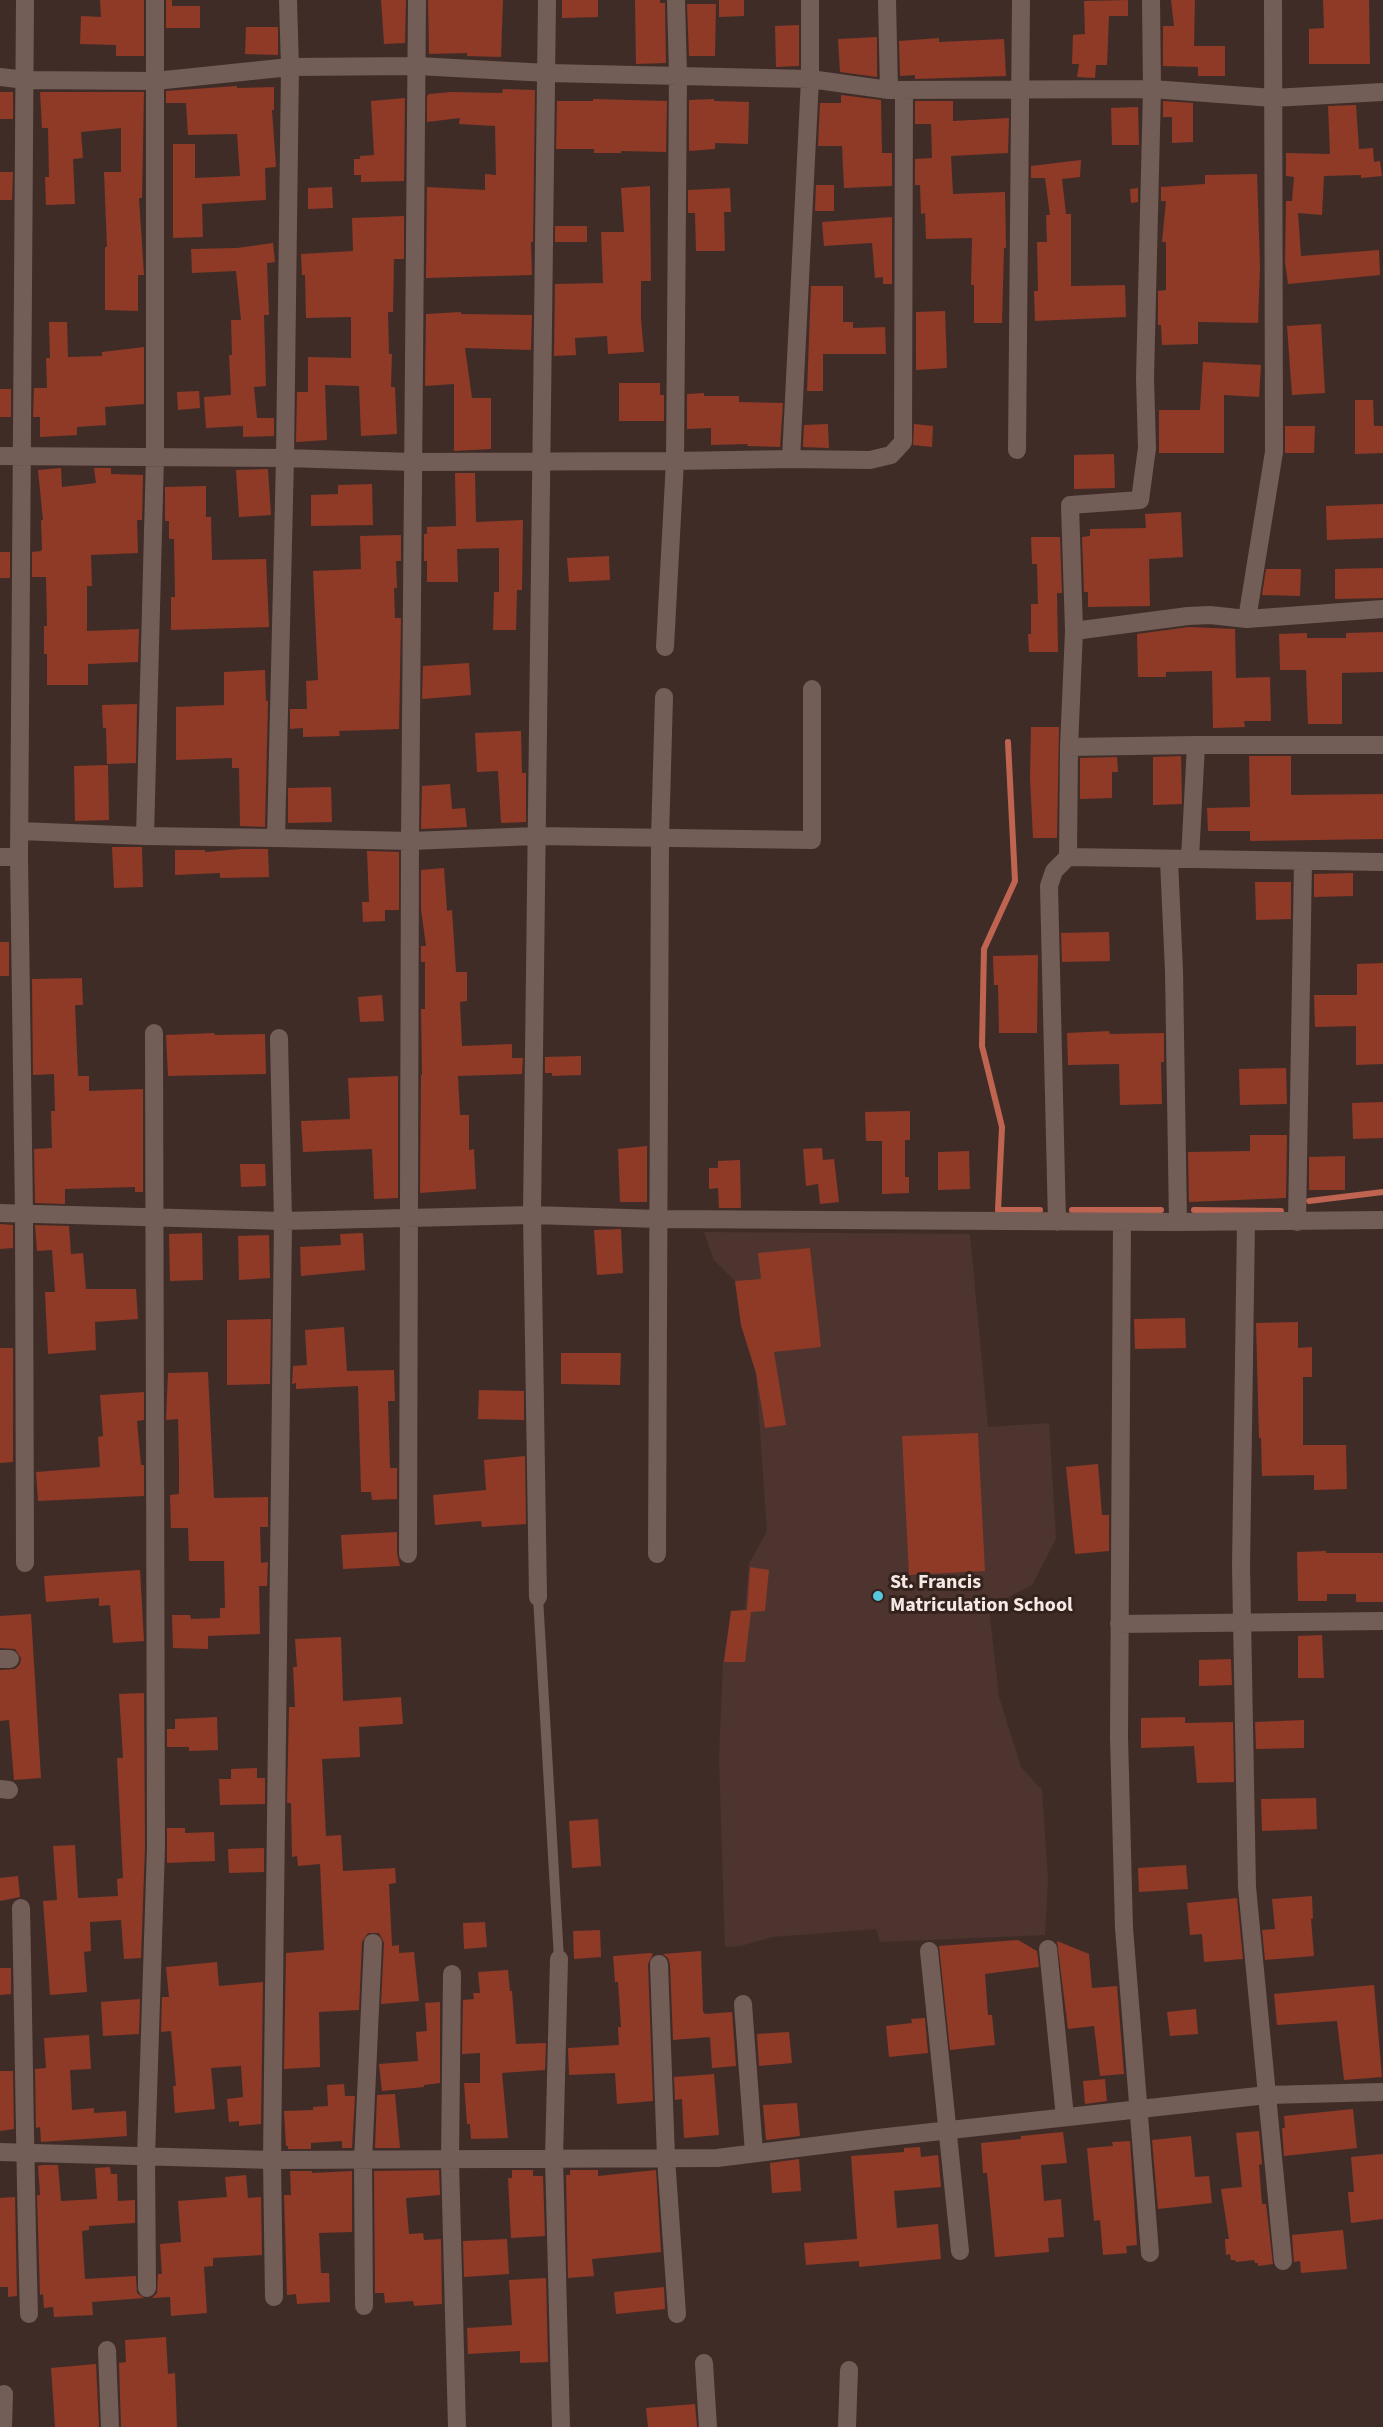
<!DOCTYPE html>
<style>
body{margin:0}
canvas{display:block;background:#3f2c27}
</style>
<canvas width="1383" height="2427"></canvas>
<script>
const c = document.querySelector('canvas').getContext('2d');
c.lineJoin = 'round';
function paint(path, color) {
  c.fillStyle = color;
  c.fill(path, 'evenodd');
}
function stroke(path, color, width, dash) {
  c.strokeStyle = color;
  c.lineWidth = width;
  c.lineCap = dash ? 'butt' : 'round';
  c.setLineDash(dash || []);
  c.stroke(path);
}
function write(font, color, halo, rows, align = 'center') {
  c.font = font + ' "Source Sans 3",sans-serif';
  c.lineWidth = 6;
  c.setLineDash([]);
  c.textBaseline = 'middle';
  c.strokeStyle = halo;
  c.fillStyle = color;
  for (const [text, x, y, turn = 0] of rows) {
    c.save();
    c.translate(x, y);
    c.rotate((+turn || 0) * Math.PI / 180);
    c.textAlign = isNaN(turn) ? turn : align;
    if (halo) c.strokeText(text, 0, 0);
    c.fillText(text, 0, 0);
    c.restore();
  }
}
paint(new Path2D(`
 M704 1232 970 1234 988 1427 1049 1423 1056 1539 1032 1585 989 1607 999 1697 1021 1767 1042 1790 1048 1880 1045 1935 880 1942 876 1929 772 1937 741 1946 725 1947 719 1758 723 1663 731 1611 745 1609 749 1564 767 1531 756 1373 741 1325 735 1281 714 1260Z`), '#4d342e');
stroke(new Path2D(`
 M1008 742 1015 881 984 949 982 1046 1002 1127 998 1210H1040
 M1309 1201 1383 1192
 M1072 1210H1161
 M1194 1210 1281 1211`), '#bf6450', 6);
paint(new Path2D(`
 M100 0H144V56H116V45L80 44 81 16 101 17Z
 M166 0H172V6H200V28H166Z
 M381 0H406L405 43 384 44Z
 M428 0H503L501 57 467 56V53L429 54Z
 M562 0H598V17L562 18Z
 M635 0H660V3H665L666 63 636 64Z
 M719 0H744V16L719 17Z
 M1128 0V16H1109L1107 65H1096L1095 78 1077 77 1079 64H1072L1073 35 1085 34 1084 1Z
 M1171 0H1195L1194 46H1225V76H1198V67L1163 66V26H1174Z
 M1323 0H1369L1370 64H1309V29L1324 28Z
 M687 4H716L715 56H689Z
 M799 25V66L776 67 775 26Z
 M246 27H278V55L245 54Z
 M877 37V77L840 72 838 39Z
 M939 38V42L1004 39 1006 76 915 79V75L900 76 899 41Z
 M237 86V88L274 87V110H272L276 167 265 168 266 200 202 204 203 237 173 238V144H195V178L240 176 237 134 188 135 186 103H166V91Z
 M503 89 535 90 533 242H531L532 275 426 278 427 187 485 190V174L496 175 495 126 459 124 460 118 427 122V96L429 94 451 92 502 93Z
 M0 92H13V119H0Z
 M40 92H144L142 198H139L144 275H138V311L105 310V247H107L104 172H121V128L81 132 83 158 73 159 75 204 46 205 45 177H49L48 128H42Z
 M841 95 881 100 882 153H892V186L844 188 842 146H818L820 103H841Z
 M405 98 404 181 361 182V175H354V159H360V156L374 155 371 101Z
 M593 99 667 101 666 152 621 151V153H594V149H556L557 101H593Z
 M714 99V101L749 102 748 144 715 143V149L689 151V100Z
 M915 101H953V121L1009 118 1008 153 951 156 953 194 1005 192 1006 248H1004L1002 323H974V285H971L972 238 926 239 925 213 921 214 920 185H915V159L932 158 931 124H915Z
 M1163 101 1193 103V142L1172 143V117H1163Z
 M1356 105 1359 149 1373 148 1374 162 1380 161 1382 176 1361 178V175L1324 176 1322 215 1298 213 1301 256 1379 250 1380 275 1288 284 1285 262 1286 201H1292L1294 177 1286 176V153L1330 154 1328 106Z
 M1138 107 1139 145H1112L1111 108Z
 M1081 160 1080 177 1062 179 1066 214H1071V286L1125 285 1126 317 1035 321 1034 291H1038L1037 242H1047L1046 215H1050L1045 178H1031V166Z
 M0 172H13L12 200H0Z
 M1257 174 1260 266 1258 323 1198 322V344L1162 345 1161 325H1158V291L1166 290V242H1162L1166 201H1161V187L1205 184V175Z
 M816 185H834V211H815Z
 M650 186 651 281H641V319L644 352 608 354 607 336 575 338 576 355 554 356 555 284 603 283 601 232H624L621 188Z
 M332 187 333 208 308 209V188Z
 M730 188 731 212H724L725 251H696L695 213H688V190Z
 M1138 188V202L1131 203 1130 189Z
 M404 216V259H394L393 312H388L389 354H392L391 387H395L397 434 361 436 359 386 325 385 327 440 296 442 297 392H308V357L351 358V317L306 318 305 275H302L301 254 353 251 352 218Z
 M892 217V284H883V277L875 278 872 243 824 246 822 222Z
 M555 226H587V242H555Z
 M273 243 275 262 267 263 269 315H264L266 386 254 387 257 418H274V436L243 437V426L206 428 204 397 231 395 229 355H232L231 320H241L236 271 192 273 191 249 237 248Z
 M811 286H843V322H853V328L885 327 886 354H823V391H807Z
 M945 311 947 368 916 370V312Z
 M461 312V314L532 315 531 350 465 348 472 398H491V449L454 451V384L425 386 426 314Z
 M49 322H67L68 357 102 356V352L144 347V404L105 407 106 425 77 427V435L40 437V417H33L34 388H47L46 358H50Z
 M1321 324 1325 393 1292 395 1287 326Z
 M1203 362 1261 365 1259 397 1224 395V453H1159V410H1200Z
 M619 383H660V395H664V421H619Z
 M0 389H11V417H0Z
 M199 391 200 408 178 410 177 392Z
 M704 393V396H739V402L783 403 780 447 747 446 748 444 711 445V428L687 429V394Z
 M1355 400H1373L1374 426H1383V453L1355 454Z
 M828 424 829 448 803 447 804 425Z
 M914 424 933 426 932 447 913 445Z
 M1285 426H1315L1314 453H1285Z
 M1114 454 1115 488 1074 489V455Z
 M61 468 62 487 96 483 94 468H111V474L143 475 142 520H137L138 553 91 555 92 586H87V631L139 629 138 662 88 664V685H47V654H44V626H47L46 577H32V552L41 551 42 549 41 520H43L38 470Z
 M268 469 271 515 239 517 236 470Z
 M455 473H475L476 522 523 520 522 590H517L516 630H493L494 592H499V548L457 549 458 582H427V561H424V534H427V527L456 526Z
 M372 484 373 525 311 526V495L338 494V485Z
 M206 486V517H211L212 560 266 559 269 627 171 630V597H175L174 539H169V521H165V487Z
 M1383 504V538L1327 540 1326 506Z
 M1181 512 1183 557 1149 559 1150 606 1088 607V592H1084L1082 537 1090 536V529L1146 528 1145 514Z
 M401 535V561H396L397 588H394L395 618H401L399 729 339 731 340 736 303 737V728L290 729V709H307L306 681 318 680 313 571 361 569 360 536Z
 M1031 537H1060L1062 593H1057L1058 652H1029L1028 634H1031V604H1038L1037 564H1032Z
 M0 552H10V578H0Z
 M609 556 610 580 569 582 567 558Z
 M1383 568V598L1335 599V569Z
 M1266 569H1301L1300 596 1262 595Z
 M1189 627 1235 629 1236 678 1270 677 1271 721H1244L1245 727 1213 728 1212 671 1166 672V677H1138L1137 634Z
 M1383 632V672L1342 673V724H1308L1306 670H1280L1279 634 1307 633V638H1346V633Z
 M469 663 471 695 422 699 423 666Z
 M265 670 266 701H268L265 827 240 826 239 768H232V758L176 760V707L224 705V672Z
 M137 704 136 763 107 764 106 728H103L102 705Z
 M1031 727H1059L1057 838H1033L1030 778Z
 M521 731 522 773H526V822L501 823 498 771 477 772 475 733Z
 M1181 756 1182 804 1153 805V757Z
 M1249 756H1291V795L1383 794V839L1250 841V831H1208L1207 808 1250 807Z
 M1117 757 1118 772H1112V798L1080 799V758Z
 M108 765 109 820 75 821 74 766Z
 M450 784 452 809 465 808 467 827 421 829 422 786Z
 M331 787 332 822 288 823V788Z
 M112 847H142L143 887 114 888Z
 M241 849H268L269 877 220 878V873L175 875V850H205V852Z
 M367 851 399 852V910H385V921L363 922 362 902H369Z
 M444 868 447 911 452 910 456 972H467V1001L460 1002 462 1046 512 1044V1058H523L522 1074 458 1076 460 1115H469V1150L474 1149 476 1189 420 1193 421 1075H422L421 1009H425V962H421V946H426L421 909V870Z
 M1353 873V896L1314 897V874Z
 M1255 882H1291V919L1256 920Z
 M1109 932 1110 961 1062 962 1061 933Z
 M0 942H9V976H0Z
 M1038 955 1037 1033H999L998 985H994L993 956Z
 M1383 963V1064L1356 1065V1026L1315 1027 1314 995H1357V964Z
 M82 978 83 1005H75L78 1076H89V1091L143 1089V1192H135V1187L65 1189V1204L35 1203 34 1149 52 1148 51 1111H55L54 1074 33 1075 32 979Z
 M382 995 384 1021 360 1022 358 997Z
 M1109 1031 1110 1034 1164 1033V1062H1161L1162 1104 1120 1105 1119 1064 1068 1065 1067 1033Z
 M214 1033 215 1035 265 1034 266 1074 168 1076 166 1035Z
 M581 1056V1075L552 1076V1073H545V1057Z
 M1286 1068 1287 1104 1240 1105 1239 1069Z
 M398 1076V1198L374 1199 372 1149 303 1152 301 1121 350 1119 348 1078Z
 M1383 1102V1138L1353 1139 1352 1103Z
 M910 1111V1140H905V1177H909V1193L882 1194V1141H866L865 1112Z
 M1250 1135H1287L1286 1198 1189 1202 1188 1152 1250 1151Z
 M647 1146V1202H620L618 1149Z
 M822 1148 823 1160 834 1159 839 1202 820 1204 818 1184 806 1186 803 1149Z
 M969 1151 970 1189 938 1190V1152Z
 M1345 1156V1190H1309V1157Z
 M740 1160 741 1208H719L718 1188 709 1189V1168H718V1161Z
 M240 1164H265L266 1186 241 1187Z
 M0 1224 13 1225V1248L0 1249Z
 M35 1225 69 1226 71 1254 83 1253 86 1289H136L138 1319 95 1322 96 1350 48 1354 45 1292H55L52 1250 37 1251Z
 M621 1229 623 1273 597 1275 594 1230Z
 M202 1233 203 1280 170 1281 169 1234Z
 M363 1233 365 1270 301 1276 300 1247 341 1245 340 1234Z
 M269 1235 270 1278 239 1280 238 1236Z
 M810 1248 821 1347 774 1352 786 1425 765 1428 756 1373 741 1325 735 1281 761 1279 758 1253Z
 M1185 1318 1186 1348 1135 1349 1134 1319Z
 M271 1319 270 1384 227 1385V1320Z
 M1298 1322V1348L1312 1347V1377H1303V1445H1346L1347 1489 1314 1490V1475L1262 1476 1261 1438H1259L1256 1323Z
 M344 1327 347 1371 394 1370 395 1401H388L390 1468H397V1499L372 1500 371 1492H361L358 1386 296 1389V1383L292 1384 293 1366 307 1365 305 1330Z
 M0 1348H13V1462L0 1463Z
 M561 1353H621L620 1385 561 1384Z
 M208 1372 214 1498 268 1497V1527H260L261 1563 268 1562 267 1586H259L260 1634 208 1636V1649L173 1648 172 1615H190L191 1619 220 1618V1608H225L224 1561H189L188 1528H171L170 1495 179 1494V1462L178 1419 166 1420 168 1373Z
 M479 1390 524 1391V1420L478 1419Z
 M144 1392V1420L137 1421 141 1465H144V1496L38 1501 36 1472 100 1467 98 1437 103 1436 100 1395Z
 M978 1433 985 1571 909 1575 902 1436Z
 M525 1456 526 1524 482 1527 481 1521 435 1525 433 1495 486 1490 484 1460Z
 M1098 1464 1102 1515H1109V1551L1075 1554 1066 1467Z
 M397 1532V1554L400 1566 343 1569 341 1535Z
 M1326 1551V1553H1383V1602H1356V1594H1327V1601H1298L1297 1552Z
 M750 1567 769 1570 765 1611 751 1612 745 1662H724L731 1611 747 1610Z
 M140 1570 144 1641 113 1643 110 1605 99 1606V1598L46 1602 44 1576Z
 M31 1614 41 1778 14 1780 9 1720 0 1721V1670L15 1669 20 1664 21 1658 15 1649 0 1648V1616Z
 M1322 1635 1324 1678H1298V1636Z
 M341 1637 343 1701 401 1697 403 1724 359 1727 360 1757 322 1759 326 1836 341 1835 343 1871 395 1868 396 1883 389 1884 392 1946 399 1945V1953L414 1952 419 2001 381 2004 384 1943 379 1933H368L362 1942 359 2010 319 2012 320 2067 284 2069 286 1953 324 1950 320 1864 298 1866 297 1856 292 1857 291 1803H287L289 1707H295L293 1667H297L295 1639Z
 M1231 1659 1232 1685 1199 1686V1660Z
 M144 1693 145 1847 141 1958 124 1959 121 1920 90 1922 91 1951 84 1952 87 1992 50 1995 43 1901 57 1900 53 1846 75 1845 78 1898 118 1896 117 1879 123 1878 117 1758H123L119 1694Z
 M217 1717 218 1750 189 1751V1747H167V1729H175V1719Z
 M1185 1717V1723L1233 1722 1234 1782 1197 1783 1194 1746 1141 1748V1718Z
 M1304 1720V1748L1256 1749 1255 1722Z
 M257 1768V1778H265V1804L220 1805 219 1779H231V1769Z
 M1316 1798 1317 1829 1262 1831 1261 1799Z
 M598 1819 601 1866 572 1868 569 1821Z
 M167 1828H185V1833L214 1832 215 1861 167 1863Z
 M264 1848V1872L229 1873 228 1849Z
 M1186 1865 1188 1889 1139 1892 1138 1868Z
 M18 1876 20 1897 0 1901V1878Z
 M1312 1896 1313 1918 1311 1919 1314 1956 1265 1960 1262 1930 1275 1929 1272 1899Z
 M1237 1898 1243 1959 1204 1962 1202 1934 1190 1935 1187 1903Z
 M485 1922 487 1947 464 1949 463 1923Z
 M600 1930 601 1957 574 1959 573 1931Z
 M1018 1940 1037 1951 1039 1967 985 1974 988 2015H992L995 2045 950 2050 939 1946Z
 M1057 1941 1089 1954 1092 1988 1117 1986 1124 2074 1100 2076 1094 2026 1068 2029Z
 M701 1951 703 2012 705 2014 732 2012 736 2066 712 2068 710 2037 673 2040 670 1964 668 1958 663 1954Z
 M650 1953 653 1954 648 1964 653 2101 617 2104 615 2073 569 2075 568 2048 619 2045 618 2027H621L618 1982H615L613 1956Z
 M217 1962 219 1986 263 1982 261 2124 239 2126V2121L229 2122 227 2099 243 2097 241 2066 211 2068 215 2109 175 2113 173 2086H176L171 2031 161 2032 162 1997H169L166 1967Z
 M0 1968H11V1994L0 1995Z
 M508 1970 510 1991H512L516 2044 546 2043 545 2070 502 2073 508 2138 471 2139 470 2124H467L464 2083H480V2053L462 2054 463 2000 474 1999 473 1993H480L478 1972Z
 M1374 1985 1382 2077 1344 2080 1337 2021 1277 2025 1274 1994Z
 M140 1999 139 2034 103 2036 101 2002Z
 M440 2002V2083L424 2085V2087L382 2091 379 2064 418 2061 416 2032 427 2031 425 2003Z
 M1196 2009 1198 2034 1170 2036 1167 2012Z
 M925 2018 928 2053 889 2057 886 2026 912 2023 911 2019Z
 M789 2032 792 2063 759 2066 757 2034Z
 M89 2035 91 2069 70 2070 72 2110 94 2108V2113L126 2111 127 2136 41 2142 40 2127 36 2128 35 2069 46 2068 44 2038Z
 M0 2071H13L14 2129 0 2131Z
 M714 2074 719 2135 684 2138 682 2099 675 2100 674 2077Z
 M1105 2079 1107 2101 1085 2104 1083 2081Z
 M344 2084 345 2096H355L352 2148H342V2141L311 2143V2149H288V2146H286L284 2111 313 2110V2107L328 2106 327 2085Z
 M395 2094 400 2148H375L377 2095Z
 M797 2103 800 2136 766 2140 763 2105Z
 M1353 2109 1357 2148 1284 2156 1282 2128H1285L1284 2116Z
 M1259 2131 1262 2164 1259 2165 1262 2204H1266L1273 2264 1258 2266V2263H1255L1254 2260 1236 2262 1235 2260H1231L1230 2254 1226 2255 1225 2239H1229L1221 2189 1242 2187 1236 2133Z
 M1063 2132 1067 2163 1041 2165 1044 2201 1061 2199 1064 2237 1048 2238 1049 2252 995 2257 987 2173H983L981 2143 1021 2139V2136Z
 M1191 2136 1195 2177 1209 2176 1212 2203 1158 2209 1152 2140Z
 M1130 2141 1137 2245 1126 2246 1127 2253 1103 2255 1100 2220 1094 2221 1087 2148 1113 2146 1112 2142Z
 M920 2147 921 2157 938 2155 941 2187 894 2191 897 2228 938 2224 941 2259 859 2267V2261L806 2265 804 2243 857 2239 851 2156 904 2152V2148Z
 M1383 2154V2219L1351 2223 1348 2192H1354L1351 2157Z
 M799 2159 801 2191 772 2193 770 2163Z
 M43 2165H58L61 2201 97 2199 95 2168 110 2167 111 2174H117L118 2201 135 2200V2223L89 2226V2230L82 2231 85 2279 136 2276 137 2293 144 2298 92 2302 93 2315 54 2317 53 2307 44 2308 43 2294 40 2295 37 2195H40L38 2166Z
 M439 2170 440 2195 406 2198 409 2234 423 2233 424 2240 441 2239 442 2304 414 2306 413 2301 385 2303 384 2293H375L374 2171Z
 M512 2170H533V2176H543L545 2236 511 2238 508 2178H512Z
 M570 2170H598V2176L656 2170 661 2252 592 2259 594 2276 568 2278 566 2175H570Z
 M290 2171H312V2173L352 2171V2232L319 2233 321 2273H329L330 2302 297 2304 296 2294 287 2295 284 2195H291Z
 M246 2175 248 2198 261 2197 262 2255 213 2258V2266L204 2267 207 2313 171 2316 170 2297 152 2298 157 2293 158 2274H162L160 2244 181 2242 178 2201 227 2197 225 2177Z
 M15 2197 17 2296 8 2297V2287H0V2198Z
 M1343 2230 1347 2269 1301 2273 1300 2261 1294 2262 1292 2235Z
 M507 2239 509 2274 464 2277 463 2241Z
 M546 2278 548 2362 520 2363V2351L468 2354 467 2328 512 2325 509 2280Z
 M664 2287 665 2309 616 2314 614 2292Z
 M166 2337 168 2374 175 2373 177 2427H121L119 2363 126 2362 125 2340Z
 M96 2364 99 2427H55L51 2368Z
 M695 2404 697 2427H648L646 2408Z`), '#8f3927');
stroke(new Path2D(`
 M538 1597 559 1959`), '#725d57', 10);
stroke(new Path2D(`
 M288 0 290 67 285 458 276 838 410 841 417 0
 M887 0 889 90
 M0 77 25 80 155 81 290 67 417 66 548 73 810 79 889 90 1152 89 1273 98 1383 92
 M1017 450 1021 0
 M0 456 285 458 413 462 675 461 678 74 676 0
 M791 459 870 460 891 455 903 442 904 90
 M1247 619 1274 452 1273 0
 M1074 631 1188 616 1210 615 1247 619 1383 609
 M665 647 675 461 791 459 810 79V0
 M1196 745H1383
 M1069 747 1196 745 1190 858
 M20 831 145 836 155 456V0
 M145 836 276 838
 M0 857H19L25 0
 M19 857 24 1214 25 1563
 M1068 857 1383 862
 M1169 860 1174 971 1178 1222
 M0 1213 283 1221 532 1215 658 1219 1178 1222 1383 1220
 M1057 1222 1049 886 1054 871 1068 857 1069 747 1074 631 1070 505 1140 500 1147 448 1145 378 1152 89 1151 0
 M1122 1222 1119 1737 1124 1928 1150 2253
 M1246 1222 1241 1566 1247 1887 1283 2261
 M1297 1222 1303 861
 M408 1554 410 841 536 836 812 840V689
 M657 1554 660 838 664 697
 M538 1597 532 1215 547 0
 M1119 1624 1383 1621
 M0 1659H10
 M0 1789 9 1790
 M21 1908C24 2043 25 2179 29 2314
 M1048 1949 1065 2117
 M929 1951 960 2251
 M559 1959 554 2158 561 2427
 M659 1964 666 2158 677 2314
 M452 1974 450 2161 457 2427
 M743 2004 754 2153
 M0 2152 272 2160 717 2158 878 2138 1267 2095 1383 2092
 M147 2288 146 2156 156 1847 154 1033
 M274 2297 272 2160 283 1221 279 1038
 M364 2306 363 2161 373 1943
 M107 2350 110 2427
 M704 2363 708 2427
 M3 2427 4 2394
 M847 2427 849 2370`), '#725d57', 18);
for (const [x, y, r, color] of [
 [878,1596,6,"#56c9e1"]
]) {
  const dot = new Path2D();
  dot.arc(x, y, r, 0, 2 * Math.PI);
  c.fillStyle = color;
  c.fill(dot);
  stroke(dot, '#34221d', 2);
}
write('bold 20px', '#f5e8e5', '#34221d', [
 ["St. Francis",890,1584],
 ["Matriculation School",890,1607]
], 'left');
</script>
